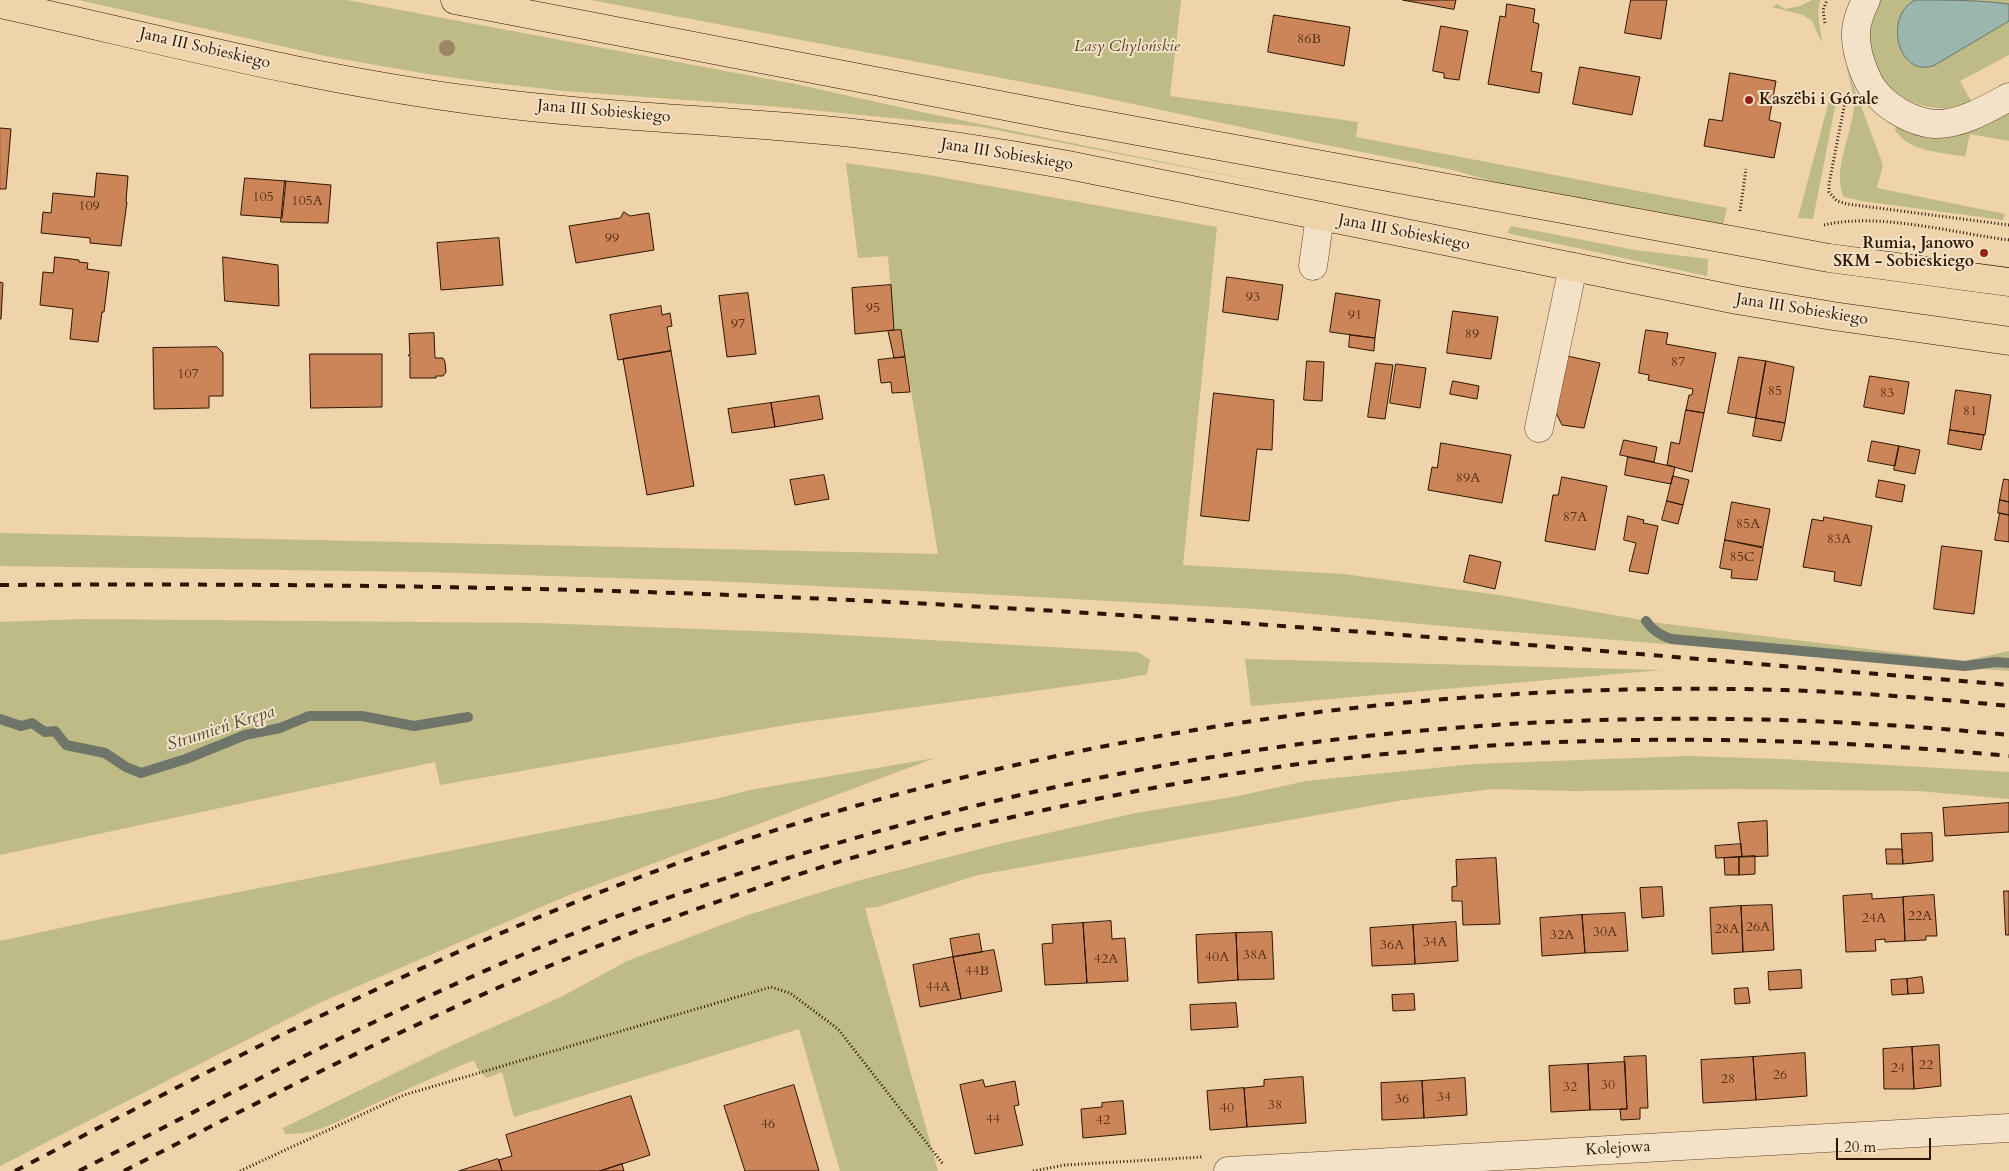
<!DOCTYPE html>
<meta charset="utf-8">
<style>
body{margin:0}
#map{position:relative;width:2009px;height:1171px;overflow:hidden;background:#eed3ab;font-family:Cardo,serif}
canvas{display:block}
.scale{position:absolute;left:1836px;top:1138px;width:95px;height:22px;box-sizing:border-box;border:2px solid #2e1500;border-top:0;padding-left:6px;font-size:15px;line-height:18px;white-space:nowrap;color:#2e1500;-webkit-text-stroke:4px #f4e2c8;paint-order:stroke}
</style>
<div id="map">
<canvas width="2009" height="1171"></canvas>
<div class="scale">20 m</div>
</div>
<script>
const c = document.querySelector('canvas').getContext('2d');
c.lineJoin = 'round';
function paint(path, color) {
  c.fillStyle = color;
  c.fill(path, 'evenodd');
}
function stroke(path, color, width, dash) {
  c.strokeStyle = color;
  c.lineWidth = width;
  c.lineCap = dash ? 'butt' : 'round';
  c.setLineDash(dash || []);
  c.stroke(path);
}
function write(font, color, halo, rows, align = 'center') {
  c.font = font + ' Cardo,serif';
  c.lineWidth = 4;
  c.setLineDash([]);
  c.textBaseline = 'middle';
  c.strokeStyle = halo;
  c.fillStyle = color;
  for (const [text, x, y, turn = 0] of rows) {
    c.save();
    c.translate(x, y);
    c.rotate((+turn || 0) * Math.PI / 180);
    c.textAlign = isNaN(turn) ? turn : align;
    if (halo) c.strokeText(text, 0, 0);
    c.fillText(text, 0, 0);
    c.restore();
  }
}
paint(new Path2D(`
 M79 0H347L795 84 917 111 1275 185 982 127 781 107 564 91 485 82 427 74 325 56Z
 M591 0H1181L1170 96 1358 122 1356 137 1727 208 1723 225 1554 199 1453 170 1311 142 1091 95Z
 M1812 0H1820L1818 14 1822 43 1812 21 1803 15 1772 7 1777 4 1785 9 1800 6Z
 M1880 0H2009V55L1960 81 1971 101C1962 104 1954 107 1945 108 1917 110 1878 88 1872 60 1871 55 1871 50 1870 45 1869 29 1871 13 1880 0Z
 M1846 66 1883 165 1877 188 2005 214 2003 220 1862 201 1844 197C1831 172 1853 132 1854 105 1854 92 1849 79 1846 66Z
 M1832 89 1836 102 1813 219 1798 218Z
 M2009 110V141L1970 134 1965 157C1942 152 1908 152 1895 130L1897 124Z
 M846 163 923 174 1217 227 1183 565 1344 574 1499 595 1659 623 1964 661 2009 651V671L1488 630 1258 609 943 592 711 581 426 572 0 566V533L938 554 901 330 894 331 888 256 858 258Z
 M1511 226 1635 250 1708 259 1707 276 1507 233Z
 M84 619 538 623 807 633 1138 652 1150 660 1147 674 1122 679 798 723 440 785 435 762 0 855V622Z
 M1245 659 1662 670 1251 706Z
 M1688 756 1782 759 2009 772V799L1919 791 1736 789 1573 791 1492 789 1403 800 978 875 877 907 865 908 938 1171H840L799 1029 514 1117 502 1072 486 1078 478 1069 474 1060C440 1074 406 1090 372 1105 341 1119 320 1135 285 1134L283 1128 446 1048 561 997 627 961 748 915 857 881 995 845 1136 813 1238 796 1306 781 1474 764Z
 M935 758 569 895 319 1003 0 1166V941L106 918 715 799 750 790Z`), '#bebb86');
const water = new Path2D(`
 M1915 0C1946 0 1979 0 2009 4V21L1935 65C1899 80 1882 17 1915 0Z`);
paint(water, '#9ab7af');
stroke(water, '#6f7669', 1);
stroke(new Path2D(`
 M1646 621C1653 631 1661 636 1672 639L1965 666 1996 662 2009 663
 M0 719 21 726 32 723 45 732 55 731 66 745 105 753 126 767 141 773 186 759 245 735 280 728 309 716H362L414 726 468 717`), '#6f7669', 10);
const building = new Path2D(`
 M1403 0H1456L1454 9Z
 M1631 0H1667L1661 39 1625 33Z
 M1507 4 1535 9 1533 22 1539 24 1531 71 1542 73 1539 93 1488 84 1500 16 1505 17Z
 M1274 15 1350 27 1344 66 1268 52Z
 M1441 26 1468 31 1459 80 1444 78V73L1433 71Z
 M1580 67 1640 77 1632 115 1573 104Z
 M1730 73 1776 81 1769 120 1781 123 1774 158 1704 146 1709 119 1722 121Z
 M0 128 11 129 6 189H0Z
 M97 173 128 176 126 202H127L121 246 90 243V238L41 233 43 212 51 213 53 193 94 197Z
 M245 178 286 181 282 218 241 215Z
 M285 181 331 185 328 223 281 222Z
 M624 212 630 216 649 213 654 250 576 263 569 226 620 218Z
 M499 238 503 285 441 290 437 243Z
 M55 257 79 260V262L88 263 87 269 109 272 104 312H102L98 342 70 339 73 309 40 305 43 272 53 273Z
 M223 257 278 265 279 306 225 301Z
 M1227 277 1283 285 1278 320 1223 312Z
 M0 282 3 283 1 319H0Z
 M891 285 894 330 855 334 852 288Z
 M748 293 756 354 727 357 719 296Z
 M1336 293 1380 300 1375 338 1330 332Z
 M661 306 662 315 670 313 672 326 667 327 671 351 618 360 610 315Z
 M1453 311 1498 317 1491 359 1447 353Z
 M901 330 905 357 894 358 888 331Z
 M1646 330 1668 333 1666 344 1716 353 1704 413 1686 410 1689 395H1692L1693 389 1648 380 1649 375 1639 373Z
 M434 333 435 358H443L445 362 446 372 443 376H436V378H410V357L408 355H410L409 334Z
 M1350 335 1375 338 1374 351 1349 347Z
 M217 347 223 353V396H209V408L154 409 153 348Z
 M671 351 694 486 647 495 623 359Z
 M310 354H382V407L311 408Z
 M1567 356 1600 363 1584 428 1562 425 1554 409Z
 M905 357 910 392 892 393 891 382 881 383 878 360Z
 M1739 357 1766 361 1756 418 1728 413Z
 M1307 361 1324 362 1322 401 1304 400Z
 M1766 361 1794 367 1785 423 1756 418Z
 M1376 363 1393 365 1385 419 1368 417Z
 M1396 364 1426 368 1420 408 1390 403Z
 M1870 376 1909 382 1904 414 1864 407Z
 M1453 381 1479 386 1477 399 1450 394Z
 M1956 390 1991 395 1985 435 1950 430Z
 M1214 393 1274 400 1272 450 1257 449 1249 521 1201 516Z
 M819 396 823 419 775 427 771 403Z
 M771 403 775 427 732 433 728 409Z
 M1686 410 1704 413 1692 472 1667 465 1671 442 1679 444Z
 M1756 418 1785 423 1781 441 1753 436Z
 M1950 430 1984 435 1981 450 1948 444Z
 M1624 440 1657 447 1654 462 1620 455Z
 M1872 441 1899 446 1895 466 1868 461Z
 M1441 443 1511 455 1502 503 1428 490 1432 467 1437 468Z
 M1899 446 1920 450 1915 474 1894 470Z
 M1628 457 1675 467 1671 484 1625 475Z
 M824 475 829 499 795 505 790 480Z
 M1673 476 1689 480 1683 505 1667 501Z
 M1562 477 1607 486 1595 550 1545 541 1553 495H1558Z
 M2004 479 2009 480V502L2000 500Z
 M1879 480 1905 485 1902 502 1876 497Z
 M2000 500 2009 502V515L1998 513Z
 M1667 501 1683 505 1678 524 1662 520Z
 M1732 502 1770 509 1763 547 1725 540Z
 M2000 513 2009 515V542L1995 540Z
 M1628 516 1644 520 1643 523 1658 526 1648 574 1629 571 1636 543 1624 540Z
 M1824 517 1872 526 1861 586 1834 581 1835 572 1803 567 1812 519 1823 521Z
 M1725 540 1763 548 1757 580 1731 578 1732 570 1720 568Z
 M1942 546 1982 551 1974 614 1934 609Z
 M1470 555 1501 562 1495 589 1464 582Z
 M2009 803V832L1945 836 1943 808Z
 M1767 821 1768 856 1742 857 1738 823Z
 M1932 833 1933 861 1903 864 1901 834Z
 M1741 844 1742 857 1716 858 1715 846Z
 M1886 849H1902L1903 864H1887Z
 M1755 856V874L1739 875V857Z
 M1739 857V875H1725L1724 858Z
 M1496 858 1500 924 1463 925 1462 901H1452V887L1457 886 1456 860Z
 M1662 887 1664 916 1642 918 1640 888Z
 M2004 891H2009V935H2006Z
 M1872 894V899L1903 897 1905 941 1885 942V939L1875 940 1876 951 1846 952 1843 896Z
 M1934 895 1937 936H1926V940L1905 941 1903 897Z
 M1772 905 1774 950 1743 952 1741 906Z
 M1741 906 1743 952 1712 954 1710 908Z
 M1625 913 1628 951 1585 953 1582 915Z
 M1582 915 1585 953 1542 956 1540 918Z
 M1111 921 1112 939 1125 938 1128 981 1087 983 1083 923Z
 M1456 922 1458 961 1415 964 1413 925Z
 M1083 923 1087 983 1045 985 1042 944 1053 943 1052 925Z
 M1413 925 1415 964 1372 966 1370 928Z
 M1272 932 1274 979 1238 980 1236 933Z
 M1236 933 1238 980 1198 983 1196 935Z
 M979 934 982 952 953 957 950 939Z
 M994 950 1002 991 961 999 953 957Z
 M953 957 961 999 920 1007 913 965Z
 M1801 970 1802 988 1769 990 1768 972Z
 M1922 977 1924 993 1908 994 1907 979Z
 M1907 979 1908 994 1892 995 1891 980Z
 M1748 988 1750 1003 1735 1004 1734 989Z
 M1414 994 1415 1010 1393 1011 1392 995Z
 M1236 1003 1238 1027 1191 1030 1190 1005Z
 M1939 1045 1941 1086 1914 1089 1912 1047Z
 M1912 1047 1914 1089H1884L1883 1049Z
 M1805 1053 1807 1096 1756 1100 1753 1057Z
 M1646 1056 1648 1108H1640V1119L1621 1120 1620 1109H1627L1624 1057Z
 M1753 1057 1756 1100 1703 1103 1701 1060Z
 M1625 1062 1627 1109 1590 1110 1588 1064Z
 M1588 1064 1590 1110 1551 1112 1549 1066Z
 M1303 1077 1306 1123 1247 1127 1244 1088 1264 1086V1080Z
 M1465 1078 1467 1115 1424 1118 1422 1081Z
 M983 1080 985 1087 1015 1081 1019 1105 1014 1106 1023 1145 975 1154 960 1085Z
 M1422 1081 1424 1118 1382 1120 1381 1083Z
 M794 1085 819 1171H745L724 1106Z
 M1244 1088 1247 1127 1210 1130 1207 1091Z
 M631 1096 650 1155 600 1171H502L499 1160 512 1156 506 1135Z
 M1123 1101 1126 1134 1083 1138 1081 1109 1102 1107V1103Z
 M498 1159 502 1171H459Z
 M622 1164 624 1171H600Z`);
paint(building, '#cc8558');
stroke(building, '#2e1500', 1);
const minor = new Path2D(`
 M1866 0C1861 10 1856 21 1856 33 1855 50 1865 81 1877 94 1890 109 1913 122 1934 124 1960 125 1987 109 2009 97
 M1313 266 1320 216
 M1539 428 1573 267
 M1228 1171 2009 1128`);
const major = new Path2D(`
 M455 0 1072 119 1829 258 2009 282
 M0 4C159 39 318 81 479 101 603 117 729 120 853 133 925 141 997 152 1068 165L1737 300 1833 316 2009 341`);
stroke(minor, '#5e442b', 29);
stroke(major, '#2e1500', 29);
stroke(new Path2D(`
 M1825 23 1823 10 1827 0
 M1845 102 1829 184V192L1837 201 1847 204 2009 225
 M1740 211 1746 169
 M1824 225C1879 212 1953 233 2009 240
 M240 1171 404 1095 771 987 790 993 838 1029 943 1164
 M1033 1171 1065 1165 1202 1157`), '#2e1500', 3, [1, 2.5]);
stroke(minor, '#f4e2c8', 28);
stroke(major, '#eed3ab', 28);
stroke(new Path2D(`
 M0 585C297 583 593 587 890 602 1263 620 1636 654 2009 685
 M15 1171C220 1065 424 958 640 877 987 747 1368 684 1737 689 1828 690 1919 697 2009 706
 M79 1171C268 1074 456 974 656 902 862 829 1076 774 1293 745 1530 713 1771 711 2009 735
 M124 1171C229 1117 334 1063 442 1013 567 955 697 906 828 865 913 839 1000 819 1087 801 1154 787 1222 775 1291 765 1528 733 1771 733 2009 756`), '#2e1500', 4, [9, 9]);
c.fillStyle = '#9c8663';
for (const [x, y] of [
 [447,48]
]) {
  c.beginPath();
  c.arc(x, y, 8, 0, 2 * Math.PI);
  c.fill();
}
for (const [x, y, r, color] of [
 [1749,100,5,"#8f2418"],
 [1984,253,5,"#8f2418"]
]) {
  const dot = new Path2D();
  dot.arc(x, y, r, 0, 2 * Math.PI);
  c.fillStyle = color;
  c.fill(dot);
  stroke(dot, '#f4e2c8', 2);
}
write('14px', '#563116', null, [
 ["86B",1309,40],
 ["105",263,198],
 ["105A",307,202],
 ["109",89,207],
 ["99",612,239],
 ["93",1253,298],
 ["95",873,309],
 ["91",1355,316],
 ["97",738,325],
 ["89",1472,335],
 ["87",1678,363],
 ["107",188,375],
 ["85",1775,392],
 ["83",1887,394],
 ["81",1970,412],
 ["89A",1468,479],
 ["87A",1575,518],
 ["85A",1748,525],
 ["83A",1839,540],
 ["85C",1742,558],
 ["22A",1920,917],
 ["24A",1874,919],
 ["26A",1758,928],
 ["28A",1727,930],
 ["30A",1605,933],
 ["32A",1562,936],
 ["34A",1435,943],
 ["36A",1392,946],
 ["38A",1255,956],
 ["40A",1217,958],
 ["42A",1106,960],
 ["44B",977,972],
 ["44A",938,988],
 ["22",1926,1066],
 ["24",1898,1069],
 ["26",1780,1076],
 ["28",1728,1080],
 ["30",1608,1086],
 ["32",1570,1088],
 ["34",1444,1098],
 ["36",1402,1100],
 ["38",1275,1106],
 ["40",1227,1109],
 ["44",993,1120],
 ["42",1103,1121],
 ["46",768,1125]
]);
write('italic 16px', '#594728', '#f4e2c8', [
 ["Lasy Chylońskie",1127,47]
]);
write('16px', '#2e1500', '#f4e2c8', [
 ["Jana III Sobieskiego",205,49,13],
 ["Jana III Sobieskiego",604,112,5],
 ["Jana III Sobieskiego",1007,155,9],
 ["Jana III Sobieskiego",1404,233,11],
 ["Jana III Sobieskiego",1802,310,9],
 ["Kolejowa",1618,1149,-3]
]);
write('bold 16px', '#2e1500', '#f4e2c8', [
 ["Kaszëbi i Górale",1759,100],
 ["Rumia, Janowo",1974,244,"right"],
 ["SKM - Sobieskiego",1974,262,"right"]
], 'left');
write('italic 18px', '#544e3d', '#f4e2c8', [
 ["Strumień Krępa",221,729,-18]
]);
</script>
